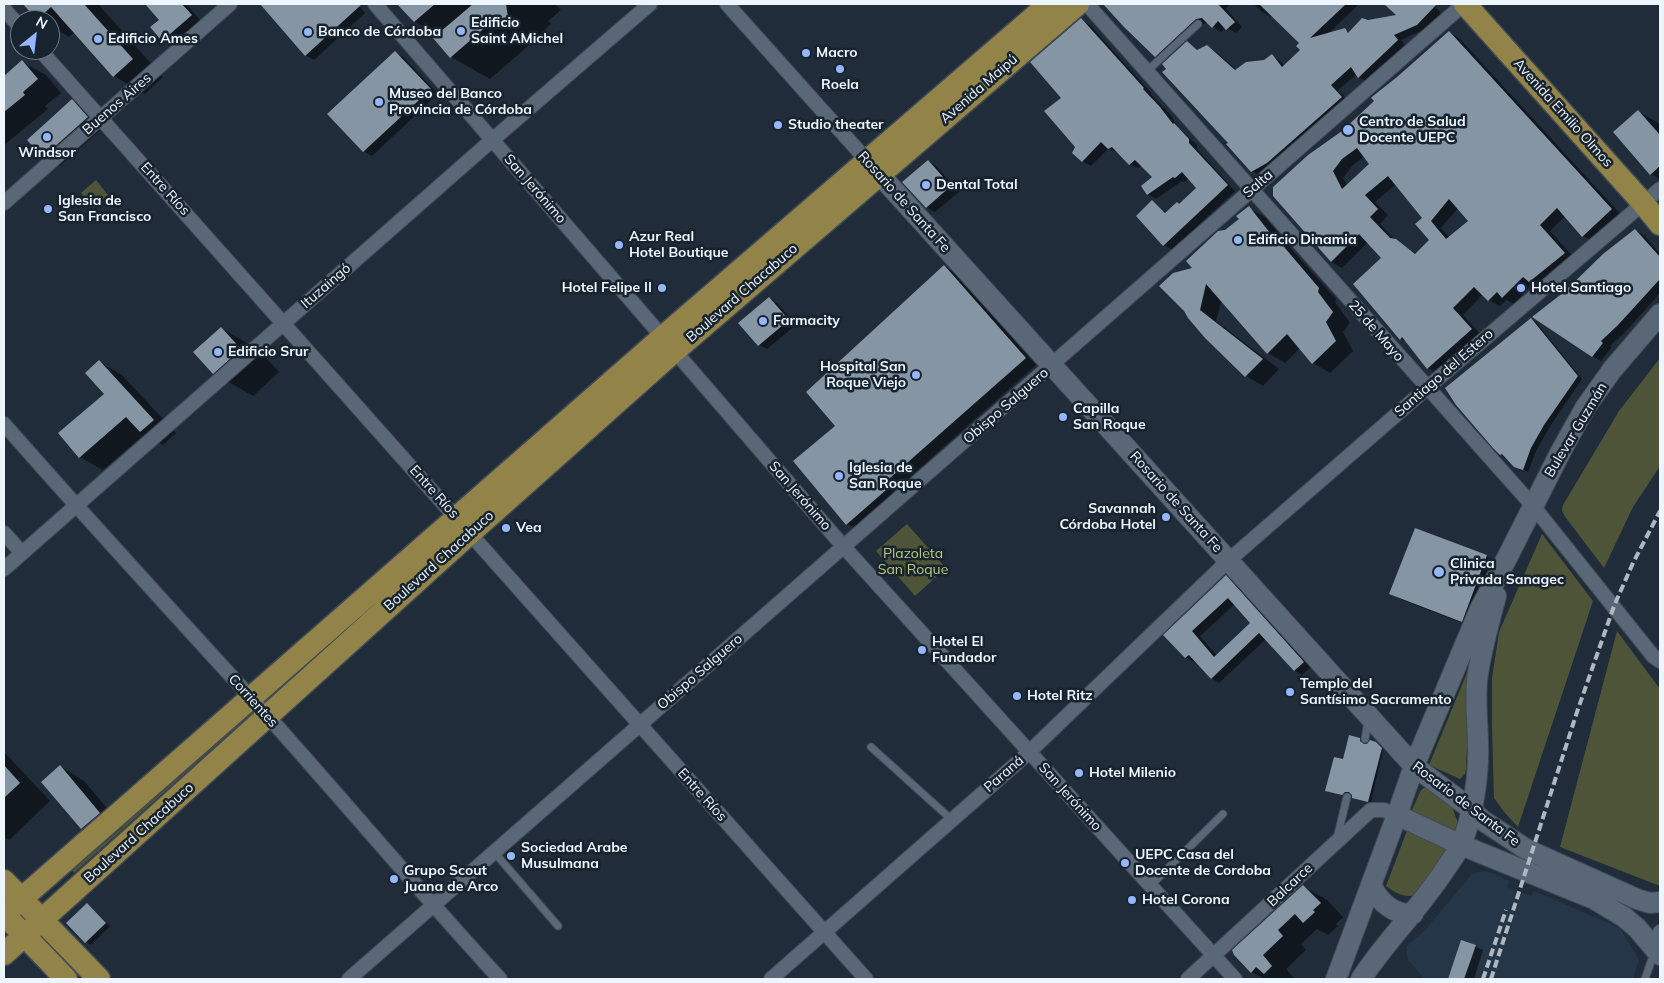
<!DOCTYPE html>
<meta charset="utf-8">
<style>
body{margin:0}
#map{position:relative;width:1664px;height:983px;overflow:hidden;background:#202c39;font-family:Mulish,sans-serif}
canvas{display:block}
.frame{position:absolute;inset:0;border:5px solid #edf5fd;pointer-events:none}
.north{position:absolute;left:10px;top:10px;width:50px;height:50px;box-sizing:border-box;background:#17232e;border:1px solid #6d7781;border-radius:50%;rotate:29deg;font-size:14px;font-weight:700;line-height:20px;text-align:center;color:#edf5fd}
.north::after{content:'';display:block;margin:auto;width:18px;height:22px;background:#96b6fd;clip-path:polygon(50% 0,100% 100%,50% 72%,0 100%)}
</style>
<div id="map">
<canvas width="1664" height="983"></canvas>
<div class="frame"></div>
<div class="north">N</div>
</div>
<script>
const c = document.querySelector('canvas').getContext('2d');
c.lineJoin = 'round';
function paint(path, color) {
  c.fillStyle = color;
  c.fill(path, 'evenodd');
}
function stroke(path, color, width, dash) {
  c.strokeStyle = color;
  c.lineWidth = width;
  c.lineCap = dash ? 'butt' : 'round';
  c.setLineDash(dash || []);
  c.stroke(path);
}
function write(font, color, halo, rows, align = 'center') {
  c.font = font + ' Mulish,sans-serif';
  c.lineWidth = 5;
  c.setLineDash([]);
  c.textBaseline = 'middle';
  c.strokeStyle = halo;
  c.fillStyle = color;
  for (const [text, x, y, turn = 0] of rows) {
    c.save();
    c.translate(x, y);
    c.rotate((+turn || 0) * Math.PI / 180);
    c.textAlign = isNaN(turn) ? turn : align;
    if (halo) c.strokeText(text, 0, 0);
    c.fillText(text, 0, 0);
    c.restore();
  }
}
paint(new Path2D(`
 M1483 871 1495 874 1509 881 1507 887 1531 896 1534 891 1620 928 1639 960 1633 979H1425L1408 960 1406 947 1425 930 1472 874Z`), '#253648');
paint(new Path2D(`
 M96 180 108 195 93 208 81 193Z
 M1660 358V466L1633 507 1604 568 1566 518 1562 511 1563 505 1619 411Z
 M907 524 946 568 915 596 876 551Z
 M1542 534 1593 601 1518 827 1505 813 1494 798 1492 726V678L1499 632Z
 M1617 631 1660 689V886L1560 847Z
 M1471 663 1466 769 1465 774 1460 779 1429 765Z
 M226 731 229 734 74 873 71 869Z
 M1427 786 1450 801 1458 823 1453 834 1411 812 1421 790Z
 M1408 828 1448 850C1442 858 1425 889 1419 893 1407 900 1395 893 1386 886Z`), '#4e5438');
paint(new Path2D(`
 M24 4H98L163 77 145 94 114 76 75 32 69 37 50 26V20L38 19Z
 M146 4H186L202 22 174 46 163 40 161 20Z
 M261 4H357L365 13 314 60 305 55Z
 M399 4H555L561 10 548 21 551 24 545 29 546 39 528 46 490 79 451 57 439 35 415 22Z
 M1111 4H1207L1206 7 1213 4H1227L1229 5 1226 9 1242 27 1236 33 1226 27 1221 32 1208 23H1205L1164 61 1155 56 1108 7Z
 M1254 4H1359L1327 35 1344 30 1350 33 1368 21 1398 16 1386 4H1432L1441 13 1425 29 1401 40 1406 46 1367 82 1359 77 1357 74 1338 90 1350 102 1260 176 1252 171 1229 143 1187 43 1199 51 1207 47 1216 52 1237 70 1265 61 1272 56 1280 61 1285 66 1302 50 1301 43 1274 16 1271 17 1262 12Z
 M1081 20 1090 25 1151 93V95L1169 113 1179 128 1197 145V149L1235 191 1172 250 1164 245 1152 202 1167 213 1180 205 1198 189 1189 178 1184 182 1182 181 1156 199 1148 194 1143 187 1154 177 1142 165 1138 168 1130 164 1119 152 1118 153 1109 148 1091 166 1082 161 1063 98Z
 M1449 32 1460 39 1622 216 1594 242 1583 236 1565 216 1550 231 1575 259 1540 287 1533 283 1514 304 1507 300 1500 306 1489 300 1483 294 1463 315 1482 336 1439 374 1428 368 1409 343 1401 339 1355 285 1383 258 1368 242 1342 268 1331 262 1274 196 1398 78ZM1365 156 1371 164 1347 185 1343 178 1353 165ZM1396 184 1424 218 1431 241 1416 254 1395 240 1380 224 1388 215 1375 202ZM1458 208 1470 221 1450 238 1441 228Z
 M395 53 403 57 438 94 372 156 364 151 329 114Z
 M22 62 46 75 61 93 45 106 48 109 4 145V77Z
 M72 101 89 110 104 127 60 166 44 156Z
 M1639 112 1660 124V179L1651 174Z
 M928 161 936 166 959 192 935 212 927 208 904 182Z
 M1249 208 1266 218 1293 251 1336 299 1335 302 1350 323 1343 332 1353 351 1330 373 1313 363 1300 348 1285 363 1268 353 1222 300 1216 321 1279 369 1263 386 1246 376 1189 317 1194 268 1225 231 1240 219Z
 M1635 230 1645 236 1660 254V293L1627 330 1610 346 1611 348 1601 361 1592 356 1564 293Z
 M944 266 955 273 1036 365 893 492 897 497 858 530 847 524 837 426Z
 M769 298 777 303 796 325 767 349 759 345Z
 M1531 319 1536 322 1582 379 1549 428 1536 451 1528 472 1515 466 1501 454Z
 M221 328 260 351 279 372 253 396 213 373Z
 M99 362 122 375 176 433 163 445 145 434 103 470 80 457 106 394Z
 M1487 556 1497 563 1473 627 1402 600 1391 593Z
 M1226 577 1234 582 1311 667 1302 675 1294 670 1266 639 1219 683 1211 678 1195 660 1194 662 1186 657 1165 635ZM1235 604 1252 623 1217 656 1200 636Z
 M1359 739 1364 745 1378 744 1383 750 1371 802 1356 798 1351 793H1348L1345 796 1327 791 1344 760Z
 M4 752 50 801 9 840 4 837Z
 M61 767 84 781 123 827 105 842 82 828Z
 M1303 886 1327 900 1343 917 1336 924 1338 926 1328 935 1317 929 1301 944 1306 950 1286 969 1295 979H1265L1251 972Z
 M87 905 92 908 110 926 91 945 86 942Z
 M1462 941 1483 950 1474 979H1450Z`), '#0007');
paint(new Path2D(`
 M23 4H84L133 59 113 77 51 7 37 20Z
 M145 4H182L192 15 162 41 150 27 159 20Z
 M260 4H362L305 56Z
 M397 4H435L414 22Z
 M473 4H506L508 17 489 24 450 58 433 38Z
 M1103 4H1218L1235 22 1226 30 1218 21 1212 28 1202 18 1196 19 1155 57 1124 27Z
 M1259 4H1346L1310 38 1345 28 1348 33 1362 18 1368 20 1396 15 1384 4H1437L1417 25 1394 35 1398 40 1358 78 1351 67 1331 85 1342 97 1267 163 1251 172 1226 144 1228 143 1162 72 1166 69 1162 64 1187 41 1197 50 1207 45 1235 70 1246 62 1264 60 1272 54 1282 67 1300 50 1296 46 1299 43Z
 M1081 18 1144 88 1143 89 1160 107 1173 124 1174 123 1189 139V143L1228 185 1163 246 1136 216 1152 200 1165 213 1177 202 1179 204 1196 188 1182 172 1175 178 1173 177 1147 195 1141 186 1152 177 1135 160 1129 165 1112 147 1108 149 1101 142 1082 162 1072 153 1075 147 1044 111 1061 98 1030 62Z
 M1449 31 1612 209 1582 237 1557 208 1540 225 1565 253 1529 282 1523 277 1502 298 1497 292 1488 301 1474 287 1453 308 1472 329 1427 369 1402 337 1400 340 1353 284 1381 258 1359 234 1331 262 1273 196V187L1308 155 1342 131 1374 101 1371 98 1373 96 1397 77ZM1357 148 1369 164 1342 189 1333 171 1342 159ZM1388 176 1422 218 1415 224 1429 240 1415 254 1396 239 1390 238 1370 217 1378 209 1365 195ZM1449 199 1468 221 1446 239 1431 221Z
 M395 51 431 89 363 152 327 114Z
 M22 60 38 79 23 92 25 95 4 112V76Z
 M72 99 88 117 43 157 27 140Z
 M1638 110 1660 135V166L1650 175 1613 132Z
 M928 160 951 186 926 208 902 182Z
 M1249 206 1277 242 1279 241 1319 288 1318 292 1333 312 1326 322 1336 341 1312 364 1287 334 1267 354 1206 284 1200 310 1263 359 1245 377 1205 338 1188 318 1184 311 1159 286 1173 273 1192 268 1186 261 1218 231 1225 230 1239 219 1236 216Z
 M1635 229 1660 257V279L1618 325 1601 341 1603 343 1592 357 1532 317 1564 292 1603 254Z
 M944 265 1026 358 882 485 886 490 846 525 793 461 835 426 806 392Z
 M769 297 789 320 758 346 738 323Z
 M1531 318 1578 376 1544 425 1531 448 1523 470 1514 467 1502 454 1500 455 1493 448 1456 405 1445 388Z
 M221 327 241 349 213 374 193 352Z
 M99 360 154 420 140 432 126 417 79 458 58 433 104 394 85 373Z
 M1415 528 1487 555 1462 622 1389 594Z
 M1226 575 1304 662 1294 671 1259 633 1211 679 1189 655 1185 658 1163 635ZM1228 598 1250 623 1214 657 1192 631Z
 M1349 735 1360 738V741L1364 744H1367L1370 740 1376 742 1382 748 1368 802 1352 798V795L1349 792H1345L1342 795 1325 791 1334 757 1343 759Z
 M4 765 20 783 4 798Z
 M60 765 100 813 81 829 41 782Z
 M1303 885 1321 903 1313 910 1315 912 1303 923 1295 914 1278 930 1283 936 1263 955 1272 966 1264 974 1256 967 1251 973 1234 955 1232 950Z
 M87 903 106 923 85 943 66 923Z
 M1461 940 1476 945 1464 979H1448Z`), '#8695a4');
const lane = new Path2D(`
 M1147 71 1198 24
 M1365 739 1368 721
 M871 747 952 820
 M1337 838 1347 797
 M494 852 558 926
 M1150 886 1223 814
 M1645 979 1654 953`);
const street = new Path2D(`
 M375 4 843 546 1235 979
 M727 4 871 165
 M1087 4 1533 506 1653 656 1660 661
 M4 9 20 27
 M40 50 866 979
 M4 203 230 4
 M4 424C90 522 177 617 265 713 344 801 420 892 500 979
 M4 533 22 553
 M4 569 483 148 650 4
 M1655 950 1660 932
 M349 979 1464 4
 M771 979 1026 755 1229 560 1427 388 1660 189
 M1188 979 1371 810H1384L1397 815`);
const secondary = new Path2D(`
 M880 175 1414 766 1471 809 1482 820 1526 849 1637 899 1650 903 1660 902
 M1397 815 1461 845 1594 899 1624 917 1637 928 1660 955
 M1371 885C1379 902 1394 915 1413 914
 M1336 979 1397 815 1414 766 1480 609 1508 556 1561 451 1585 408 1612 370 1660 314
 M1361 979C1386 941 1419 909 1444 871 1450 862 1458 852 1462 842 1473 816 1479 774 1478 746 1478 725 1475 702 1477 681 1480 653 1489 624 1496 596`);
const primary = new Path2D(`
 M1465 4 1643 203 1660 224
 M4 881 99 979
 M4 954 470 533 671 354 1078 4
 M66 979 4 914 656 343 1049 4`);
stroke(lane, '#404a55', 9);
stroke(street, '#404a55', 16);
stroke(secondary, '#404a55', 22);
stroke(primary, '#404a55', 25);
stroke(lane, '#5a6776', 7);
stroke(street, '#5a6776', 14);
stroke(secondary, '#5a6776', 20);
stroke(primary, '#928448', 22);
stroke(new Path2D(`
 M1483 979 1506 910
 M1491 979 1577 712 1614 606 1633 563 1660 511`), '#afb8c1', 4, [8, 4]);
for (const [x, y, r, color] of [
 [461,31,5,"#96b6fd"],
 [308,32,5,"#96b6fd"],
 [98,39,5,"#96b6fd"],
 [806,53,5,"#96b6fd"],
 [840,69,5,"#96b6fd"],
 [379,102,5,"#96b6fd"],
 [778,125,5,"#96b6fd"],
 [1348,130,6,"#96b6fd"],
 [47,137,5,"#96b6fd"],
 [926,185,5,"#96b6fd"],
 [48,209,5,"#96b6fd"],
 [1238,240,5,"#96b6fd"],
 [619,245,5,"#96b6fd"],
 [662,288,5,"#96b6fd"],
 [1521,288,5,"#96b6fd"],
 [763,321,5,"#96b6fd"],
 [218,352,5,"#96b6fd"],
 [916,375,5,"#96b6fd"],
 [1063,417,5,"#96b6fd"],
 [839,476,5,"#96b6fd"],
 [1166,517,5,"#96b6fd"],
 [506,528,5,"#96b6fd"],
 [1439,572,6,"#96b6fd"],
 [922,650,5,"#96b6fd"],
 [1290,692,5,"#96b6fd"],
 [1017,696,5,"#96b6fd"],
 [1079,773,5,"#96b6fd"],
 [511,856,5,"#96b6fd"],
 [1125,863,5,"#96b6fd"],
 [394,879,5,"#96b6fd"],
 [1132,900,5,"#96b6fd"]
]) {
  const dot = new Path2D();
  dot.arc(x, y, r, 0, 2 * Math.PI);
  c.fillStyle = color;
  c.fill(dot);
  stroke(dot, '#17232e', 2);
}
write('bold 14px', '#edf5fd', '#17232e', [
 ["Edificio",471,23],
 ["Saint AMichel",471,39],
 ["Banco de Córdoba",318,32],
 ["Edificio Ames",108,39],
 ["Macro",816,53],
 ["Roela",840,85,"center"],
 ["Museo del Banco",389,94],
 ["Provincia de Córdoba",389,110],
 ["Centro de Salud",1359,122],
 ["Docente UEPC",1359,138],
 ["Studio theater",788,125],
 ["Windsor",47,153,"center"],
 ["Dental Total",936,185],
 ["Iglesia de",58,201],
 ["San Francisco",58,217],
 ["Azur Real",629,237],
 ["Hotel Boutique",629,253],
 ["Edificio Dinamia",1248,240],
 ["Hotel Felipe II",652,288,"right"],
 ["Hotel Santiago",1531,288],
 ["Farmacity",773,321],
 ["Edificio Srur",228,352],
 ["Hospital San",906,367,"right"],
 ["Roque Viejo",906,383,"right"],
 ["Capilla",1073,409],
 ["San Roque",1073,425],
 ["Iglesia de",849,468],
 ["San Roque",849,484],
 ["Savannah",1156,509,"right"],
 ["Córdoba Hotel",1156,525,"right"],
 ["Vea",516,528],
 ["Clinica",1450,564],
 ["Privada Sanagec",1450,580],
 ["Hotel El",932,642],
 ["Fundador",932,658],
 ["Templo del",1300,684],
 ["Santísimo Sacramento",1300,700],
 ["Hotel Ritz",1027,696],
 ["Hotel Milenio",1089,773],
 ["Sociedad Arabe",521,848],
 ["Musulmana",521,864],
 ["UEPC Casa del",1135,855],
 ["Docente de Cordoba",1135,871],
 ["Grupo Scout",404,871],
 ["Juana de Arco",404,887],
 ["Hotel Corona",1142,900]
], 'left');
write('14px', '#edf5fd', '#17232e', [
 ["Avenida Maipú",979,89,-41],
 ["Buenos Aires",117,104,-41],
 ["Avenida Emilio Olmos",1563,113,48],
 ["Salta",1258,184,-41],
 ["Entre Ríos",165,189,48],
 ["San Jerónimo",535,189,49],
 ["Rosario de Santa Fe",904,202,48],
 ["Ituzaingó",326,286,-41],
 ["Boulevard Chacabuco",742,293,-41],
 ["25 de Mayo",1376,331,49],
 ["Santiago del Estero",1444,373,-41],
 ["Obispo Salguero",1006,406,-41],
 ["Bulevar Guzmán",1576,430,-59],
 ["Entre Ríos",434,492,48],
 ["San Jerónimo",800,496,49],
 ["Rosario de Santa Fe",1176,502,48],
 ["Boulevard Chacabuco",439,561,-42],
 ["Obispo Salguero",700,672,-41],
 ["Corrientes",253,701,48],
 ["Paraná",1004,774,-41],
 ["Entre Ríos",702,795,48],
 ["San Jerónimo",1070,797,48],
 ["Rosario de Santa Fe",1466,804,37],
 ["Boulevard Chacabuco",139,833,-42],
 ["Balcarce",1290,885,-43]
]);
write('14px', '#b8ca7d', '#17232e', [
 ["Plazoleta",913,554],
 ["San Roque",913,570]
]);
</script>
